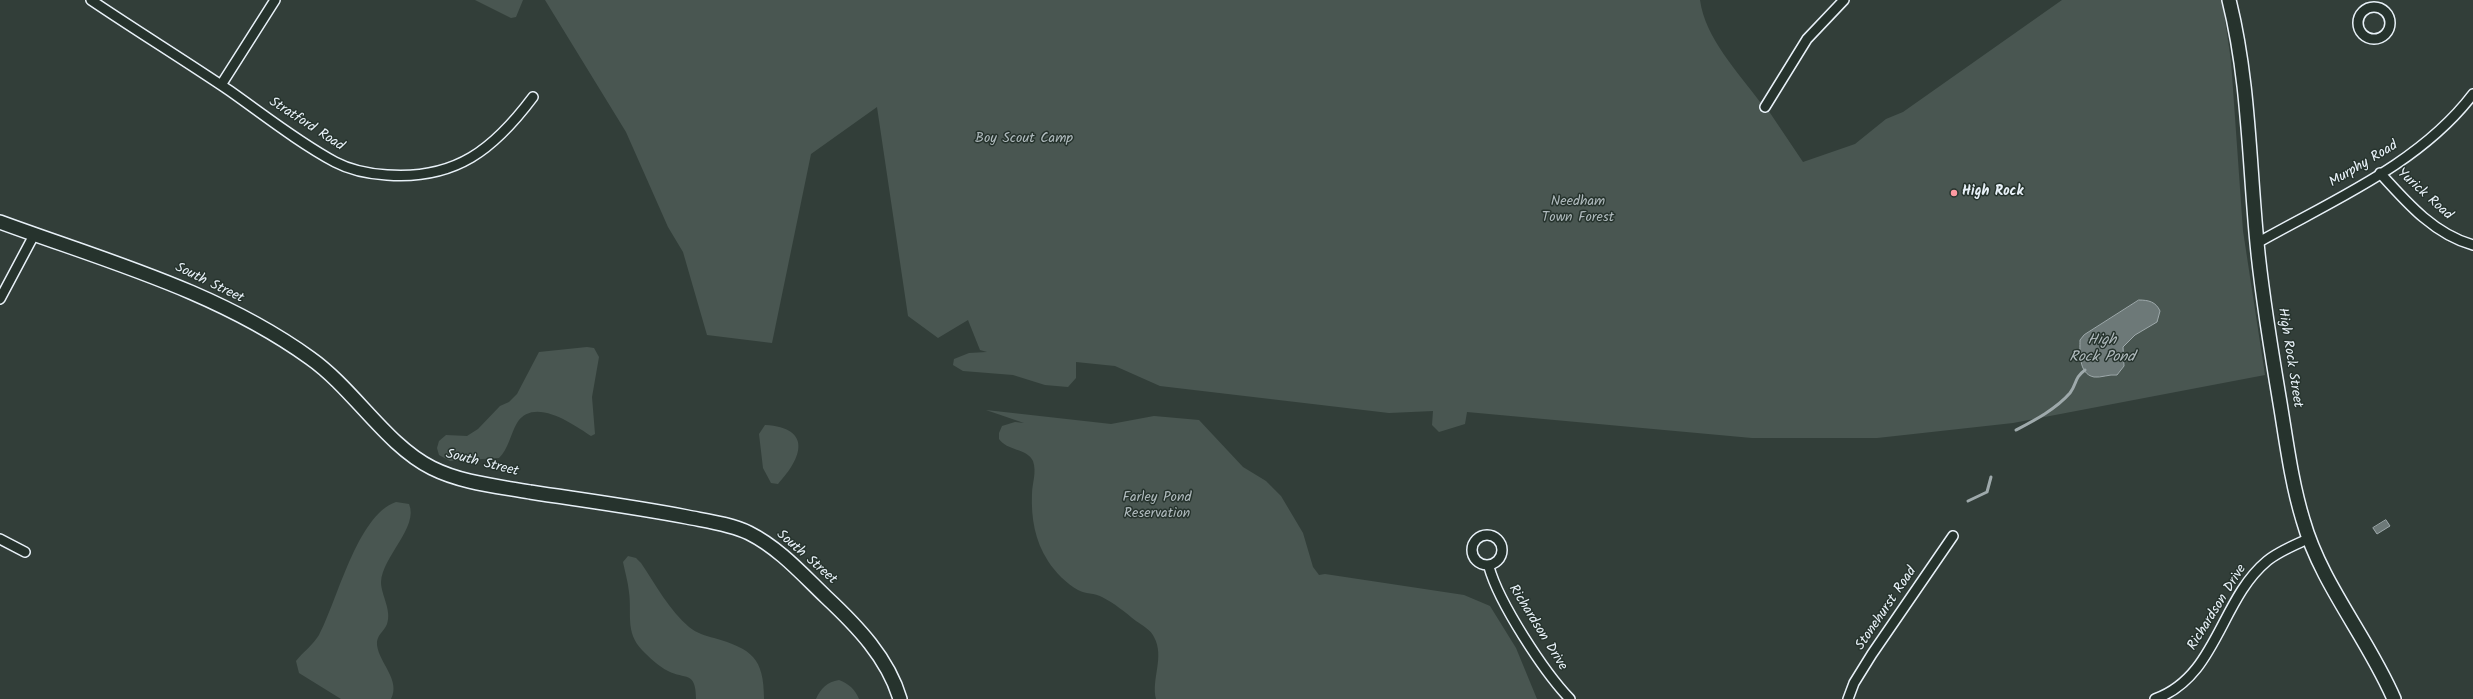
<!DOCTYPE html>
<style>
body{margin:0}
canvas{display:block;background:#323e39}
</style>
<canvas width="2473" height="699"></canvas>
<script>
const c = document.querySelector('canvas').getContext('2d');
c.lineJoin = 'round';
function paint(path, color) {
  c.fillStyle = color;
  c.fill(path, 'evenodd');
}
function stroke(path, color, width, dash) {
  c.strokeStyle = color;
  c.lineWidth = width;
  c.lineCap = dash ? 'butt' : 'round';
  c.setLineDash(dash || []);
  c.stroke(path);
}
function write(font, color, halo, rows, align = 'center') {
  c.font = font + ' Kalam,sans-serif';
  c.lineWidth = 3;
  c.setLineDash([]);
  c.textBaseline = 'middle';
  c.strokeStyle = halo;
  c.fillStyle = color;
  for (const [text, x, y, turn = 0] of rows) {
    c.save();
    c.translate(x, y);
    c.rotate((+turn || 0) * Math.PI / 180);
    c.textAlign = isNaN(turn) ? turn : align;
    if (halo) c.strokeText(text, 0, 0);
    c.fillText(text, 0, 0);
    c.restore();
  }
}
paint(new Path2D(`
 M475 0H523L516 17 511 18Z
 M545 0H1700C1705 38 1738 72 1760 102L1762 101 1803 162 1855 144 1886 119 1903 112 2062 0H2222L2231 61 2243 231 2265 375 2013 423 1877 438H1752L1467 412 1465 424 1439 432 1432 425 1433 411 1389 413 1160 386 1115 366 1076 362V378L1068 387 1045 385 1013 375 963 371 953 365 954 359 969 353 987 352 980 350 968 320 938 338 908 316 877 107 811 154 772 343 707 335 683 252 668 227 626 132Z
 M587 347 594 348 599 357 592 397 595 434 591 436C574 425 534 396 517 423 511 433 508 450 499 458L450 461 439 455 437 448 439 441 446 435 467 436 478 429 500 406 509 402 517 394 539 352Z
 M986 410 1111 424 1154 416 1199 420 1243 467 1266 481 1281 496 1303 533 1313 567 1319 575 1325 574 1464 595 1490 606 1516 648 1537 699H1156C1151 679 1165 657 1154 637 1151 630 1142 625 1136 621 1125 612 1114 603 1102 597 1095 593 1085 594 1078 590 1067 584 1055 572 1048 561 1035 541 1031 518 1032 494 1032 484 1037 472 1033 461 1027 448 1007 451 999 439V433L1002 426 1015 422 1024 423Z
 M765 425C813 428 802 458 778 484L771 483 763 468 759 434Z
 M396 502 409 504C419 527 382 557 381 582 381 595 392 610 387 624 384 632 376 635 377 645 379 663 401 680 391 699H341L299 673 296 661C303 652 313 645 319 635 337 602 357 515 396 502Z
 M628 556 636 558 641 563C655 584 670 611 689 627 696 633 706 636 714 638 752 649 764 658 764 699H696C696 670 685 680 668 671 658 666 649 657 642 650 625 632 632 614 629 592 628 582 625 572 623 562Z
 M839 680C849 684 855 689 859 699H816C821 688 827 682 839 680Z`), '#495651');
const water = new Path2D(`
 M2139 300C2149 300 2156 302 2160 311L2157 322 2135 335 2123 347 2124 366 2117 375C2109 374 2101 378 2094 377 2078 374 2080 351 2080 340L2084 335Z
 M2386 520 2390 526 2377 534 2373 528Z`);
paint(water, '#6d7978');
stroke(water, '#9ea9ab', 1);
stroke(new Path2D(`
 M2016 430C2035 420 2056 409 2070 393 2077 384 2074 378 2085 370
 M1968 501 1987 492 1991 477`), '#9ea9ab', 3);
const street = new Path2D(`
 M91 0C137 31 184 60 230 91 264 115 298 142 335 162 350 170 371 174 387 175 456 180 494 149 533 97
 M2358 23a16 16 0 1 1 32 0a16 16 0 1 1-32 0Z
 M221 85 275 0
 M1765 107 1807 39 1844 0
 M2380 173C2407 203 2434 234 2473 245
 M2257 243C2331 201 2420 164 2473 94
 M0 299 34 235
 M1472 550a15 15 0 1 1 30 0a15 15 0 1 1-30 0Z
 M0 539 25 552
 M1489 567C1499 603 1544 672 1570 699
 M1848 699 1854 683 1872 654 1953 536
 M2155 699C2217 677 2220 600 2267 561 2279 551 2295 545 2310 538`);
const secondary = new Path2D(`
 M2229 0C2249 80 2249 161 2257 243 2262 298 2272 354 2281 409 2287 446 2292 484 2303 520 2321 584 2368 638 2394 699
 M0 222C106 261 217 291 310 358 354 389 386 445 432 468 462 483 497 486 530 492 582 500 635 507 687 517 707 521 731 524 749 533 779 548 802 574 826 597 857 626 888 658 900 699`);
stroke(street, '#e8f1f8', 12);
stroke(secondary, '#e8f1f8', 16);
stroke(street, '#26332d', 9);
stroke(secondary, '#26332d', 13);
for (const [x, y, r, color] of [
 [1954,193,4,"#ff9aa2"]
]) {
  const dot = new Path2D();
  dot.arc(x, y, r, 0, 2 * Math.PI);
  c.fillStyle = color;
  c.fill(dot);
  stroke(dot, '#26332d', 1.5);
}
write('14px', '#e8f1f8', '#26332d', [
 ["Stratford Road",306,125,33],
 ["Murphy Road",2364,165,-31],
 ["Yurick Road",2424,195,42],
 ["South Street",209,284,26],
 ["High Rock Street",2289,358,81],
 ["South Street",482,464,14],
 ["South Street",806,558,41],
 ["Richardson Drive",2218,608,-58],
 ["Stonehurst Road",1887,609,-56],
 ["Richardson Drive",1537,628,58]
]);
write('14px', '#b0bbbe', '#26332d', [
 ["Boy Scout Camp",1024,140],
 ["Needham",1578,203],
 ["Town Forest",1578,219],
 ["Farley Pond",1157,499],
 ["Reservation",1157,515]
]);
write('bold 14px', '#e8f1f8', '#26332d', [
 ["High Rock",1962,193]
], 'left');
write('italic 15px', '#b1bbbe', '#26332d', [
 ["High",2102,341],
 ["Rock Pond",2102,358]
]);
</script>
